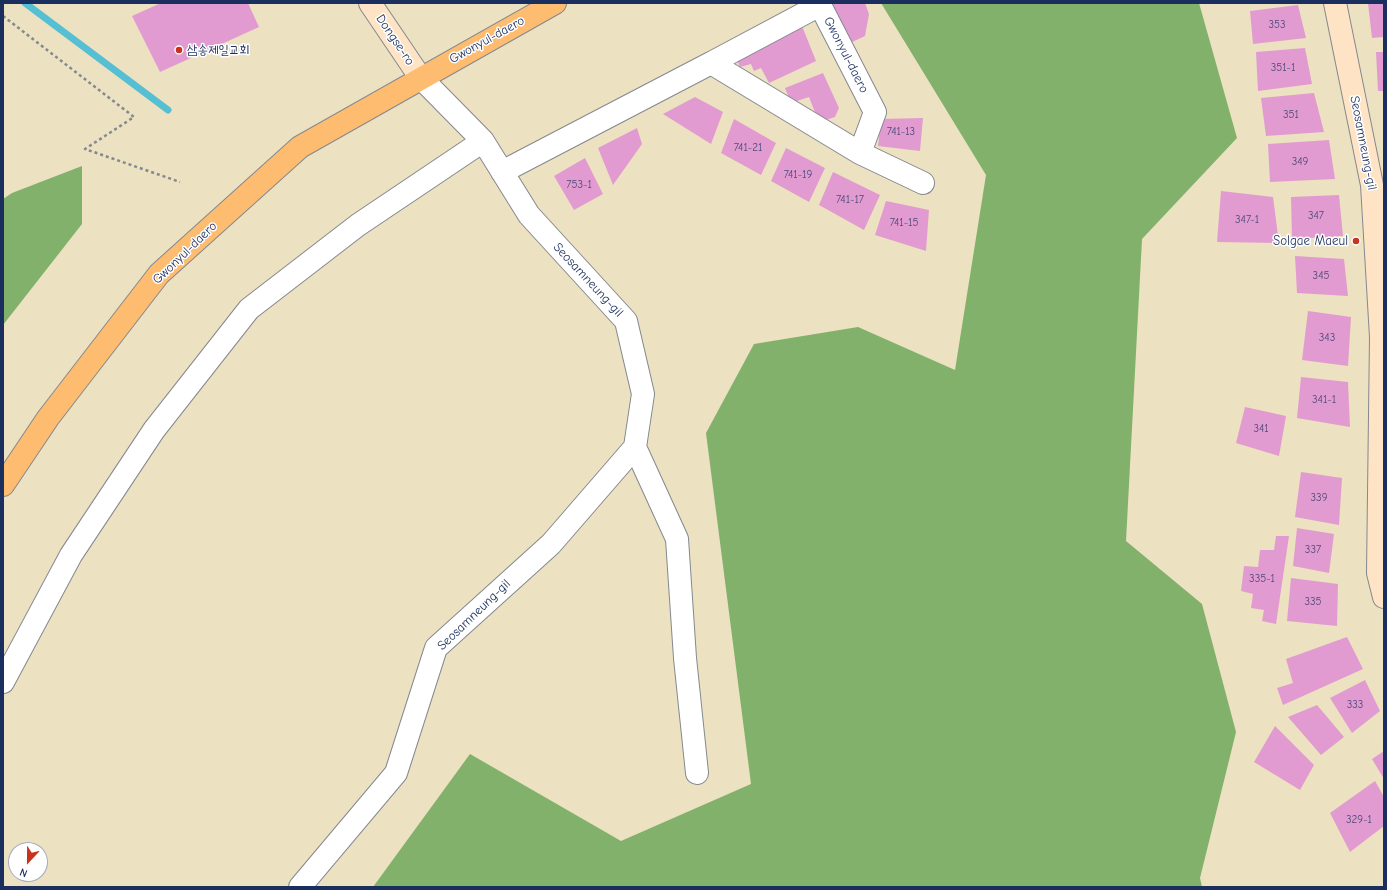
<!DOCTYPE html>
<meta charset="utf-8">
<style>
body{margin:0}
#map{position:relative;width:1387px;height:890px;overflow:hidden;background:#ece1c0;font-family:"Comic Neue",sans-serif}
canvas{display:block}
.frame{position:absolute;inset:0;border:4px solid #1b2f5e;pointer-events:none}
.north{position:absolute;left:8px;top:842px;width:40px;height:40px;box-sizing:border-box;background:#fff;border:1px solid #a4acbf;border-radius:50%;rotate:202deg;font-size:11px;font-weight:700;line-height:16px;text-align:center;color:#1b2f5e}
.north::after{content:'';display:block;margin:auto;width:14px;height:18px;background:#c8321e;clip-path:polygon(50% 0,100% 100%,50% 72%,0 100%)}
</style>
<div id="map">
<canvas width="1387" height="890"></canvas>
<div class="frame"></div>
<div class="north">N</div>
</div>
<script>
const c = document.querySelector('canvas').getContext('2d');
c.lineJoin = 'round';
function paint(path, color) {
  c.fillStyle = color;
  c.fill(path, 'evenodd');
}
function stroke(path, color, width, dash) {
  c.strokeStyle = color;
  c.lineWidth = width;
  c.lineCap = dash ? 'butt' : 'round';
  c.setLineDash(dash || []);
  c.stroke(path);
}
function write(font, color, halo, rows, align = 'center') {
  c.font = font + ' "Comic Neue","Poor Story",sans-serif';
  c.lineWidth = 3;
  c.setLineDash([]);
  c.textBaseline = 'middle';
  c.strokeStyle = halo;
  c.fillStyle = color;
  for (const [text, x, y, turn = 0] of rows) {
    c.save();
    c.translate(x, y);
    c.rotate((+turn || 0) * Math.PI / 180);
    c.textAlign = isNaN(turn) ? turn : align;
    if (halo) c.strokeText(text, 0, 0);
    c.fillText(text, 0, 0);
    c.restore();
  }
}
paint(new Path2D(`
 M881 3H1199L1237 138 1142 239 1126 541 1202 604 1236 732 1200 878 1202 887H373L470 754 621 841 751 784 706 433 754 344 858 327 955 370 986 175Z
 M82 166V224L3 325V199L12 193Z`), '#81b16a');
stroke(new Path2D(`
 M25 3 168 110`), '#56bfd3', 7);
paint(new Path2D(`
 M161 3H248L259 27 160 72 132 16Z
 M829 3H865L869 14 865 36 850 43Z
 M1368 3H1384V37L1372 38Z
 M1298 5 1306 38 1253 44 1250 11Z
 M802 26 816 61 769 83 761 68 754 71 751 64 740 67 736 58Z
 M1305 48 1312 84 1258 91 1256 52Z
 M1376 52H1384V91H1378Z
 M823 73 839 108 835 117 826 120 816 115 809 97 791 103 785 88Z
 M1314 93 1324 132 1266 136 1261 98Z
 M695 97 723 112 711 144 663 114Z
 M923 118 920 151 878 146 881 119Z
 M734 119 776 143 761 175 721 153Z
 M637 128 642 144 613 185 598 148Z
 M1329 140 1335 179 1270 182 1268 144Z
 M786 148 825 168 809 202 771 181Z
 M585 158 603 194 574 210 554 176Z
 M833 172 880 195 864 230 819 205Z
 M1221 191 1273 197 1279 243 1217 242Z
 M1339 195 1343 236 1292 239 1291 197Z
 M886 201 929 210 926 251 875 235Z
 M1295 256 1344 259 1348 296 1297 293Z
 M1308 311 1351 317 1348 366 1302 360Z
 M1301 377 1348 382 1350 427 1297 418Z
 M1245 407 1286 416 1279 456 1236 443Z
 M1301 472 1342 478 1339 525 1295 517Z
 M1297 528 1334 534 1329 573 1293 566Z
 M1276 536H1289L1276 624 1262 621 1264 610 1251 608 1253 594 1241 591 1244 566 1258 567 1260 550H1274Z
 M1291 578 1338 584 1337 626 1287 621Z
 M1347 637 1363 669 1283 705 1277 688 1293 683 1286 659Z
 M1365 680 1380 711 1352 733 1330 698Z
 M1317 705 1344 737 1321 755 1288 717Z
 M1275 726 1314 765 1300 790 1254 762Z
 M1384 751V779L1372 759Z
 M1375 781 1384 797V826L1350 852 1330 813Z`), '#e29bd0');
const street = new Path2D(`
 M711 63 820 5 875 112 860 153
 M502 172 711 63 860 153 923 183
 M635 447 677 539 685 658 697 773
 M3 682 71 555 154 430 249 309 358 225 483 141
 M300 887 396 773 436 648 551 544 635 447 643 394 626 321 529 215 483 141 420 77`);
const secondary = new Path2D(`
 M370 3 420 77
 M1335 3 1372 185 1381 337 1378 573 1384 597`);
const primary = new Path2D(`
 M3 485 48 418 159 274 300 147 555 3`);
stroke(street, '#84888f', 24);
stroke(secondary, '#84888f', 24);
stroke(primary, '#84888f', 24);
stroke(new Path2D(`
 M3 16 134 117 85 149 180 182`), '#84888f', 2.5, [3, 3]);
stroke(street, '#fff', 22);
stroke(secondary, '#fee4c5', 22);
stroke(primary, '#fdbc6f', 22);
for (const [x, y, r, color] of [
 [179,50,4,"#c8321e"],
 [1356,241,4,"#c8321e"]
]) {
  const dot = new Path2D();
  dot.arc(x, y, r, 0, 2 * Math.PI);
  c.fillStyle = color;
  c.fill(dot);
  stroke(dot, '#fff', 1.5);
}
write('11px', '#4d4a7a', null, [
 ["353",1277,25],
 ["351-1",1283,68],
 ["351",1291,115],
 ["741-13",901,132],
 ["741-21",748,148],
 ["349",1300,162],
 ["741-19",798,175],
 ["753-1",579,185],
 ["741-17",850,200],
 ["347",1316,216],
 ["347-1",1247,220],
 ["741-15",904,223],
 ["345",1321,276],
 ["343",1327,338],
 ["341-1",1324,400],
 ["341",1261,429],
 ["339",1319,498],
 ["337",1313,550],
 ["335-1",1262,579],
 ["335",1313,602],
 ["333",1355,705],
 ["329-1",1359,820]
]);
write('13px', '#1b2f5e', '#fff', [
 ["Dongse-ro",395,40,56],
 ["Gwonyul-daero",487,40,-29],
 ["Gwonyul-daero",846,55,63],
 ["Seosamneung-gil",1363,143,79],
 ["Gwonyul-daero",185,253,-44],
 ["Seosamneung-gil",588,280,47],
 ["Seosamneung-gil",474,615,-44]
]);
write('13px', '#1b2f5e', '#fff', [
 ["삼송제일교회",187,50],
 ["Solgae Maeul",1348,241,"right"]
], 'left');
</script>
